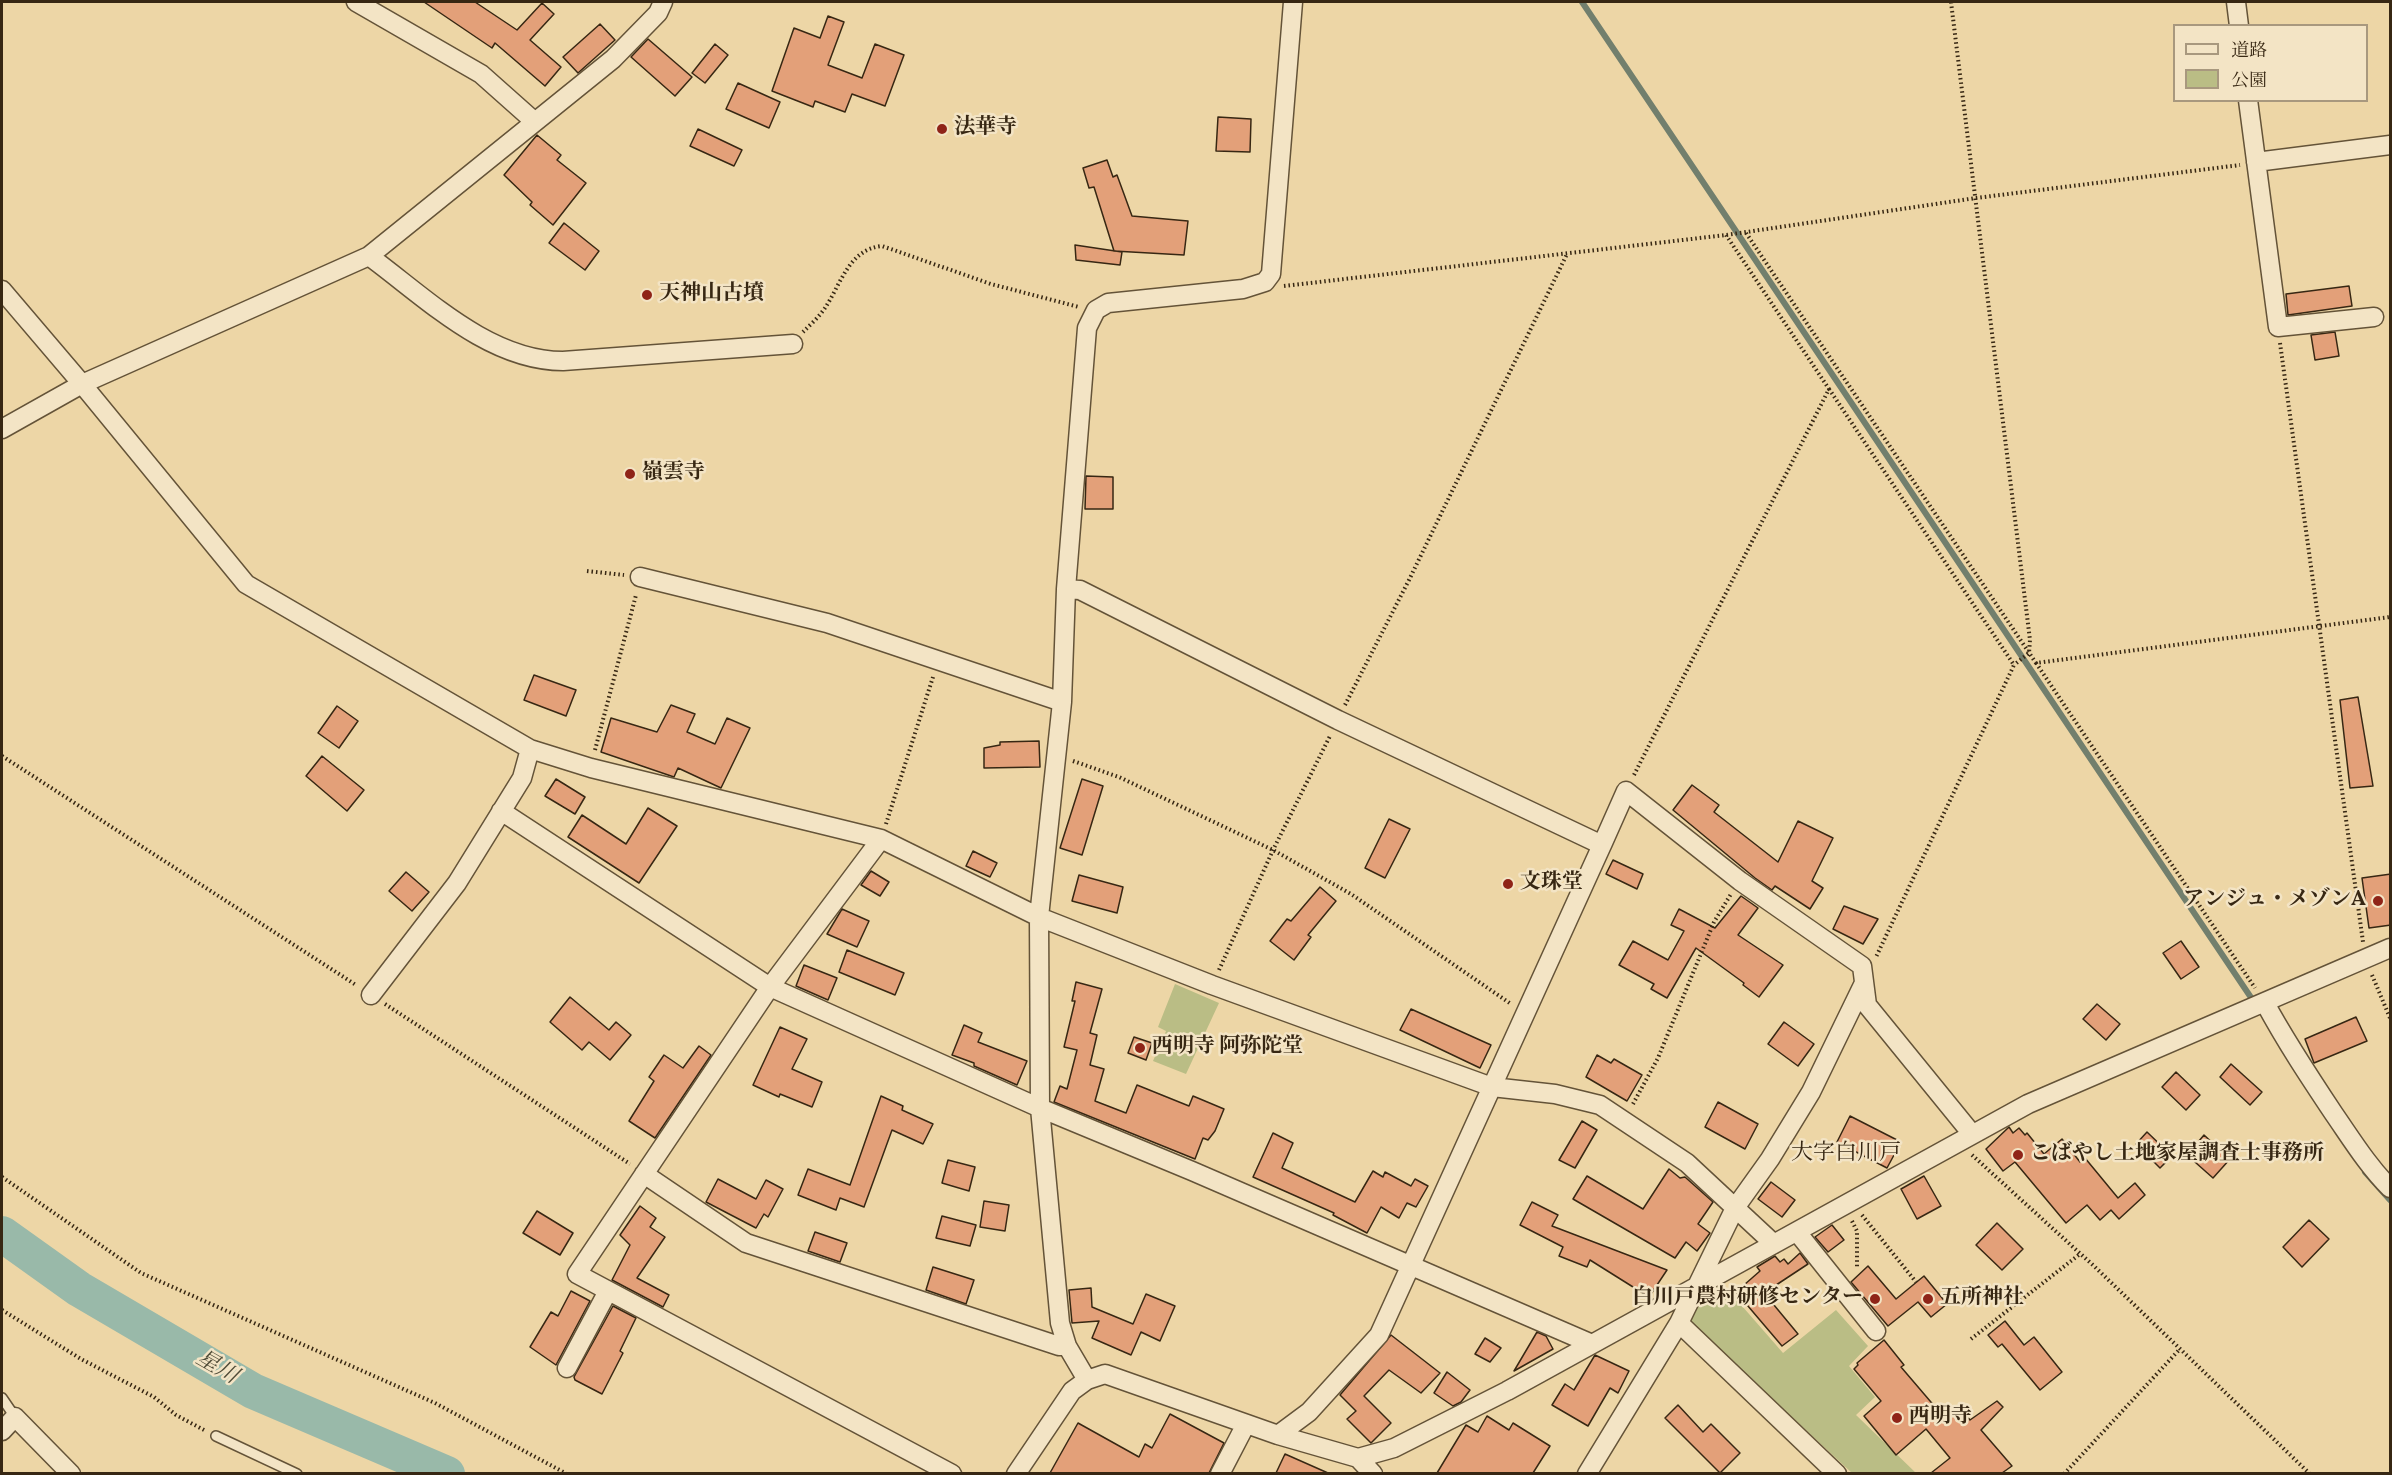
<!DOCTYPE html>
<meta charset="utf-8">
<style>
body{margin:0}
#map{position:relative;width:2392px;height:1475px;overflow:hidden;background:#edd6a6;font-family:Vollkorn,"Noto Serif JP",serif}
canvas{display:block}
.frame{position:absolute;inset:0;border:3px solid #372713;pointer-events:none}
.legend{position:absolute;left:2173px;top:24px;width:195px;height:78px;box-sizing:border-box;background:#f3e4c5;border:2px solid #a8987e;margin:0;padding:8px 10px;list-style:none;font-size:18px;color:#372713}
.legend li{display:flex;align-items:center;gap:12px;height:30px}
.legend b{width:30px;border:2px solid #a8987e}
</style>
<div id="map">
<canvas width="2392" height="1475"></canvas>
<div class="frame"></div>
<ul class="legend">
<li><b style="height:8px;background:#f3e4c5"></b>道路</li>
<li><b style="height:16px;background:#babd85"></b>公園</li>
</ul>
</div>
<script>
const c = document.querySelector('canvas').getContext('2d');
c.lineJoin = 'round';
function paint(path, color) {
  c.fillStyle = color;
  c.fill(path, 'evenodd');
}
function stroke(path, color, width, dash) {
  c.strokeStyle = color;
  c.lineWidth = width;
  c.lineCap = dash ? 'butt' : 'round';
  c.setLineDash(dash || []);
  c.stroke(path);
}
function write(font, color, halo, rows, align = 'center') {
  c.font = font + ' Vollkorn,"Noto Serif JP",serif';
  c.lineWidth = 5;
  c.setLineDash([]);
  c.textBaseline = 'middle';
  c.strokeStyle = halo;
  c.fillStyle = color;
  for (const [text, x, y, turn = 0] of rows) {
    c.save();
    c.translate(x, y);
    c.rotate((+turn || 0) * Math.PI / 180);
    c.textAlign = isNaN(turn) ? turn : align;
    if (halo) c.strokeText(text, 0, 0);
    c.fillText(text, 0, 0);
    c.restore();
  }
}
paint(new Path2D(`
 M1175 984 1219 1003 1186 1074 1153 1061 1166 1031 1158 1027Z
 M1722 1283 1783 1353 1836 1310 1868 1346 1849 1366 1875 1397 1856 1415 1916 1473H1852L1688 1321 1702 1290Z`), '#babd85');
stroke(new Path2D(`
 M1582 2 2256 1005
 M2365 1172 2390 1200`), '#727f6d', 6);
stroke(new Path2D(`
 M2 1234 79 1289 253 1391 447 1474`), '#99b9a9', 36);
const building = new Path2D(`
 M424 2H475L517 30 542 3 554 14 530 40 561 67 545 86 495 43 492 48Z
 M828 16 844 22 828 65 862 78 875 44 904 55 885 106 852 94 845 112 815 101 813 107 772 91 794 28 820 38Z
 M600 24 615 40 578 73 563 57Z
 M648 39 692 77 675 96 631 57Z
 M715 44 728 55 705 83 692 73Z
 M738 83 780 102 769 128 726 109Z
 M1218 117 1251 119 1250 152 1216 151Z
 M698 129 742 150 734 166 690 146Z
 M537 135 561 155 557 160 586 183 553 225 530 205 532 202 504 175Z
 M1107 160 1113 177 1117 175 1132 216 1188 221 1184 255 1114 251 1094 187 1089 188 1083 168Z
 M564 223 599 251 585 270 549 243Z
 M1075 245 1122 252 1120 265 1076 260Z
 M2349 286 2352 306 2288 315 2286 294Z
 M2335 332 2339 356 2315 360 2311 335Z
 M1086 476 1113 477V509H1085Z
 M534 675 576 690 566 716 524 700Z
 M2358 697 2373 786 2350 788 2340 700Z
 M671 705 695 714 687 732 715 744 727 718 750 728 721 788 678 768 674 777 601 752 611 718 657 732Z
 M337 706 358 721 339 748 318 733Z
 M1039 741 1040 767 984 768V748L1000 745V742Z
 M322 756 364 790 347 811 306 776Z
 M556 779 585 797 575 814 545 796Z
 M1082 779 1103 786 1082 855 1060 848Z
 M1692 785 1719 805 1714 812 1778 862 1798 821 1833 838 1812 881 1823 888 1810 909 1775 886 1772 890 1755 878 1673 810Z
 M648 808 677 826 639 883 568 837 582 815 626 844Z
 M1389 819 1410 829 1385 878 1365 868Z
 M973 851 997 863 990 877 966 866Z
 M1613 860 1643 874 1637 889 1606 874Z
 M871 871 889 882 880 896 861 885Z
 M406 872 429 892 412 911 389 891Z
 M2391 874V925L2369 928 2362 878Z
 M1079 875 1123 887 1117 913 1072 901Z
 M1320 887 1336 901 1308 935 1311 937 1294 960 1270 941 1287 919 1291 921Z
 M1741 896 1758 908 1738 935 1783 965 1759 997 1743 985 1744 983 1696 948 1667 998 1651 989 1654 984 1619 965 1633 941 1668 960 1684 931 1671 925 1679 909 1715 928Z
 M1844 906 1878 919 1863 944 1833 929Z
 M842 909 869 921 857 947 827 934Z
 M2181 941 2199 967 2181 979 2163 953Z
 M847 950 904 973 895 995 839 972Z
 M804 965 837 978 828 1000 796 986Z
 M1076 982 1102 989 1090 1033 1097 1035 1090 1065 1104 1069 1095 1101 1126 1113 1137 1085 1189 1106 1193 1096 1224 1109 1215 1131 1208 1140 1203 1138 1195 1159 1054 1102 1060 1086 1067 1089 1077 1050 1064 1047 1075 1001H1072Z
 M570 997 609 1030 616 1022 631 1035 610 1060 589 1042 582 1050 550 1022Z
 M2097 1004 2120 1024 2106 1040 2083 1019Z
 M1411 1009 1491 1045 1480 1068 1400 1030Z
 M2356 1017 2367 1041 2314 1063 2305 1039Z
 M1784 1022 1814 1044 1798 1066 1768 1044Z
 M964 1025 982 1033 978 1042 1027 1061 1017 1085 974 1066V1063L952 1055Z
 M780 1027 807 1039 792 1069 822 1082 812 1107 780 1094 779 1097 753 1085Z
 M1134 1037 1152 1043 1146 1060 1128 1053Z
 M699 1046 711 1055 655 1138 629 1121 654 1081 649 1077 664 1055 683 1068Z
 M1597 1055 1611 1063 1614 1059 1642 1075 1627 1101 1586 1077Z
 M2231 1064 2262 1092 2250 1105 2220 1077Z
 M2176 1072 2200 1095 2186 1110 2162 1087Z
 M881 1096 903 1106 902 1110 933 1124 923 1144 892 1130 864 1207 840 1198 836 1210 798 1195 808 1169 850 1185Z
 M1718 1102 1758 1124 1745 1149 1705 1127Z
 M1850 1116 1901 1142 1887 1168 1837 1142Z
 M1582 1121 1597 1130 1575 1168 1559 1160Z
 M2009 1127 2013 1133 2019 1128 2025 1135 2027 1133 2044 1154 2062 1139 2080 1162 2085 1158 2118 1198 2135 1183 2145 1195 2119 1219 2111 1210 2100 1220 2087 1205 2066 1223 2015 1162 2003 1171 1986 1149Z
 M2147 1132 2172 1156 2160 1168 2136 1144Z
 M1273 1133 1293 1143 1282 1168 1355 1202 1373 1171 1383 1177 1385 1172 1411 1186 1415 1179 1428 1186 1416 1207 1407 1203 1399 1218 1381 1207 1367 1233 1333 1215 1334 1213 1253 1177Z
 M2204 1135 2230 1159 2213 1178 2187 1155Z
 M948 1160 975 1167 969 1191 942 1183Z
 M1669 1169 1680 1178 1685 1177 1713 1202 1698 1224 1710 1233 1697 1251 1686 1242 1675 1258 1573 1199 1587 1176 1643 1209Z
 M1924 1176 1941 1206 1917 1219 1901 1189Z
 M718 1179 756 1199 766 1180 783 1189 768 1217 764 1214 756 1228 706 1202Z
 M1771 1182 1795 1200 1782 1217 1758 1199Z
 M984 1201 1009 1205 1005 1231 980 1227Z
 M1532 1202 1558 1215 1552 1226 1667 1270 1649 1297 1590 1260 1587 1267 1559 1256 1563 1247 1520 1225Z
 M640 1206 656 1218 650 1227 665 1237 637 1278 669 1295 663 1307 612 1280 630 1245 620 1235Z
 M537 1211 573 1233 560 1255 523 1233Z
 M942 1216 976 1225 970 1246 936 1238Z
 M2309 1220 2329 1239 2302 1267 2283 1247Z
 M1997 1223 2023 1249 2002 1270 1976 1245Z
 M1832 1225 1844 1240 1828 1252 1815 1237Z
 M815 1232 847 1243 840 1262 808 1251Z
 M1800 1253 1808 1264 1764 1293 1798 1334 1782 1346 1736 1292 1760 1271 1757 1267 1775 1256 1780 1262 1784 1259 1788 1264Z
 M1868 1266 1896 1299 1924 1276 1947 1304 1931 1317 1918 1302 1888 1326 1851 1282Z
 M933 1267 974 1280 966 1304 926 1290Z
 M1091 1288 1092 1307 1133 1324 1146 1294 1175 1306 1160 1341 1141 1332 1131 1355 1092 1338 1099 1321 1072 1323 1069 1290Z
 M571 1291 590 1301 556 1365 530 1347 551 1312 558 1316Z
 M613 1306 636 1318 620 1351 623 1353 602 1394 575 1380 574 1377Z
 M2005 1321 2024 1345 2034 1337 2062 1372 2040 1390 2002 1344 1998 1347 1988 1335Z
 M1537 1332 1546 1336 1553 1349 1514 1371Z
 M1391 1335 1440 1373 1421 1393 1389 1370 1364 1396 1391 1423 1371 1443 1347 1419 1356 1411 1340 1395Z
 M1485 1338 1501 1348 1490 1362 1475 1354Z
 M1884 1340 1904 1365 1901 1367 1942 1415 1946 1410 1948 1413 1953 1409 1957 1413 1962 1410 1970 1420 1997 1401 2003 1407 1981 1430 2012 1466 2002 1473H1931L1950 1458 1926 1429 1896 1455 1864 1416 1881 1401 1854 1369 1858 1365 1857 1363Z
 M1595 1355 1629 1371 1618 1393 1610 1388 1588 1426 1552 1405 1565 1384 1574 1390Z
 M1447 1372 1470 1390 1461 1402 1453 1406 1434 1393Z
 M1678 1405 1703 1432 1711 1424 1740 1453 1720 1473 1665 1418Z
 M1170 1414 1224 1443 1209 1473H1050L1078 1423 1139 1457 1145 1444 1152 1448Z
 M1487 1416 1509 1430 1513 1423 1550 1446 1533 1473H1437L1466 1425 1478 1432Z
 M1285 1454 1328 1473H1276Z`);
paint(building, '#e3a079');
stroke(building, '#372713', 1.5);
const lane = new Path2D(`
 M2 1398 15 1417
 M216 1436 297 1474`);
const street = new Path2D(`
 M356 2 481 74 535 122
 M2236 2 2239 26
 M2248 100 2278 327 2374 317
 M2256 162 2390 145
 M369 256C426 298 489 361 563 361L793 344
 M2 290 82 384 246 584 530 749 591 768 881 839 1039 917 1212 985 1492 1087 1555 1094 1600 1105 1687 1163 1774 1244
 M2 429 82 384 369 256 613 59 658 13 663 2
 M640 577 827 623 1062 702 1039 917 1040 1108 1060 1323 1067 1346 1087 1380
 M1066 589 1080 590 1338 720 1602 845 1379 1335 1309 1412 1278 1435
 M1062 702 1066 589 1087 328 1096 310 1108 303 1243 289 1265 282 1271 274 1293 2
 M501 811 770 987 1040 1108 1192 1171 1592 1344
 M881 839 770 987 577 1274 952 1474
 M1602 845 1626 791 1740 881 1862 966 1867 1005 1972 1134
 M371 995 457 883 522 778 530 749
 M2265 1003C2286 1042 2310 1078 2334 1114 2352 1140 2368 1166 2390 1188
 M644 1174 746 1243 1059 1346H1067
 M1797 1232 1876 1331
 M567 1368 608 1291
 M2 1431 15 1417 71 1474
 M1358 1458 1373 1474
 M1016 1474 1072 1391 1087 1380 1105 1374 1278 1435 1358 1458 1394 1448 1507 1391 2028 1104 2390 948
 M1220 1474 1246 1424
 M1587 1474 1679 1323
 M1837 1474 1679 1323 1735 1208 1770 1159 1811 1092 1863 985`);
stroke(lane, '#645338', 12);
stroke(street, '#645338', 21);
stroke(new Path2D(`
 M1951 2 2030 640 2029 653 2014 665
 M1746 233 2036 663 2390 617
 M1284 286 1726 235 1976 198 2240 165
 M803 332C810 325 819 317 825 308 841 284 849 249 882 246L991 284 1079 307
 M2280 343 2363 942
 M1829 389 2014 665 1876 957
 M587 571 624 575
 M2036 663 2255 988
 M1345 705 1409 580 1567 254
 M595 750 636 595
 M2 756 356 985
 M1073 761 1119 777 1273 850 1351 894 1511 1004
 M1634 775 1829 389 1726 235
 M886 824 933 677
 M1219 970 1273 850 1330 736
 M2372 975 2390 1018
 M385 1004 630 1164
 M1633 1104 1658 1058 1714 922 1731 894
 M1972 1155 2095 1267 2310 1474
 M2 1177 141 1273 435 1403 567 1474
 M1862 1215 1916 1282
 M1852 1221 1857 1231V1267
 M2 1310 81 1359 154 1397 176 1415 204 1430
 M1971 1339 2080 1254
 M2064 1474 2179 1350`), '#372713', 4, [1.5, 3]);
stroke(lane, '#f3e4c5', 9);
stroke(street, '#f3e4c5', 18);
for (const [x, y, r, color] of [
 [942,129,6,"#8f2418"],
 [647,295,6,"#8f2418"],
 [630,474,6,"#8f2418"],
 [1508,884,6,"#8f2418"],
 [2378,901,6,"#8f2418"],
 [1140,1048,6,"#8f2418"],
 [2018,1155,6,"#8f2418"],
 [1875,1299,6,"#8f2418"],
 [1928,1299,6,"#8f2418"],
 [1897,1418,6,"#8f2418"]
]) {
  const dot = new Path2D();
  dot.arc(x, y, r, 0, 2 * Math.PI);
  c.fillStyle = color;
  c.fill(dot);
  stroke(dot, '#f3e4c5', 2);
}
write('bold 21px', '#372713', '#f3e4c5', [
 ["法華寺",954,129],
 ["天神山古墳",659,295],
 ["嶺雲寺",642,474],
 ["文珠堂",1520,884],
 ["アンジュ・メゾンA",2366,901,"right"],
 ["西明寺 阿弥陀堂",1152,1048],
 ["こばやし土地家屋調査士事務所",2030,1155],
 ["白川戸農村研修センター",1863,1299,"right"],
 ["五所神社",1940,1299],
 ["西明寺",1909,1418]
], 'left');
write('22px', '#372713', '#f3e4c5', [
 ["大字白川戸",1846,1155]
]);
write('italic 22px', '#504c38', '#f3e4c5', [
 ["星川",216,1369,30]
]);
</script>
